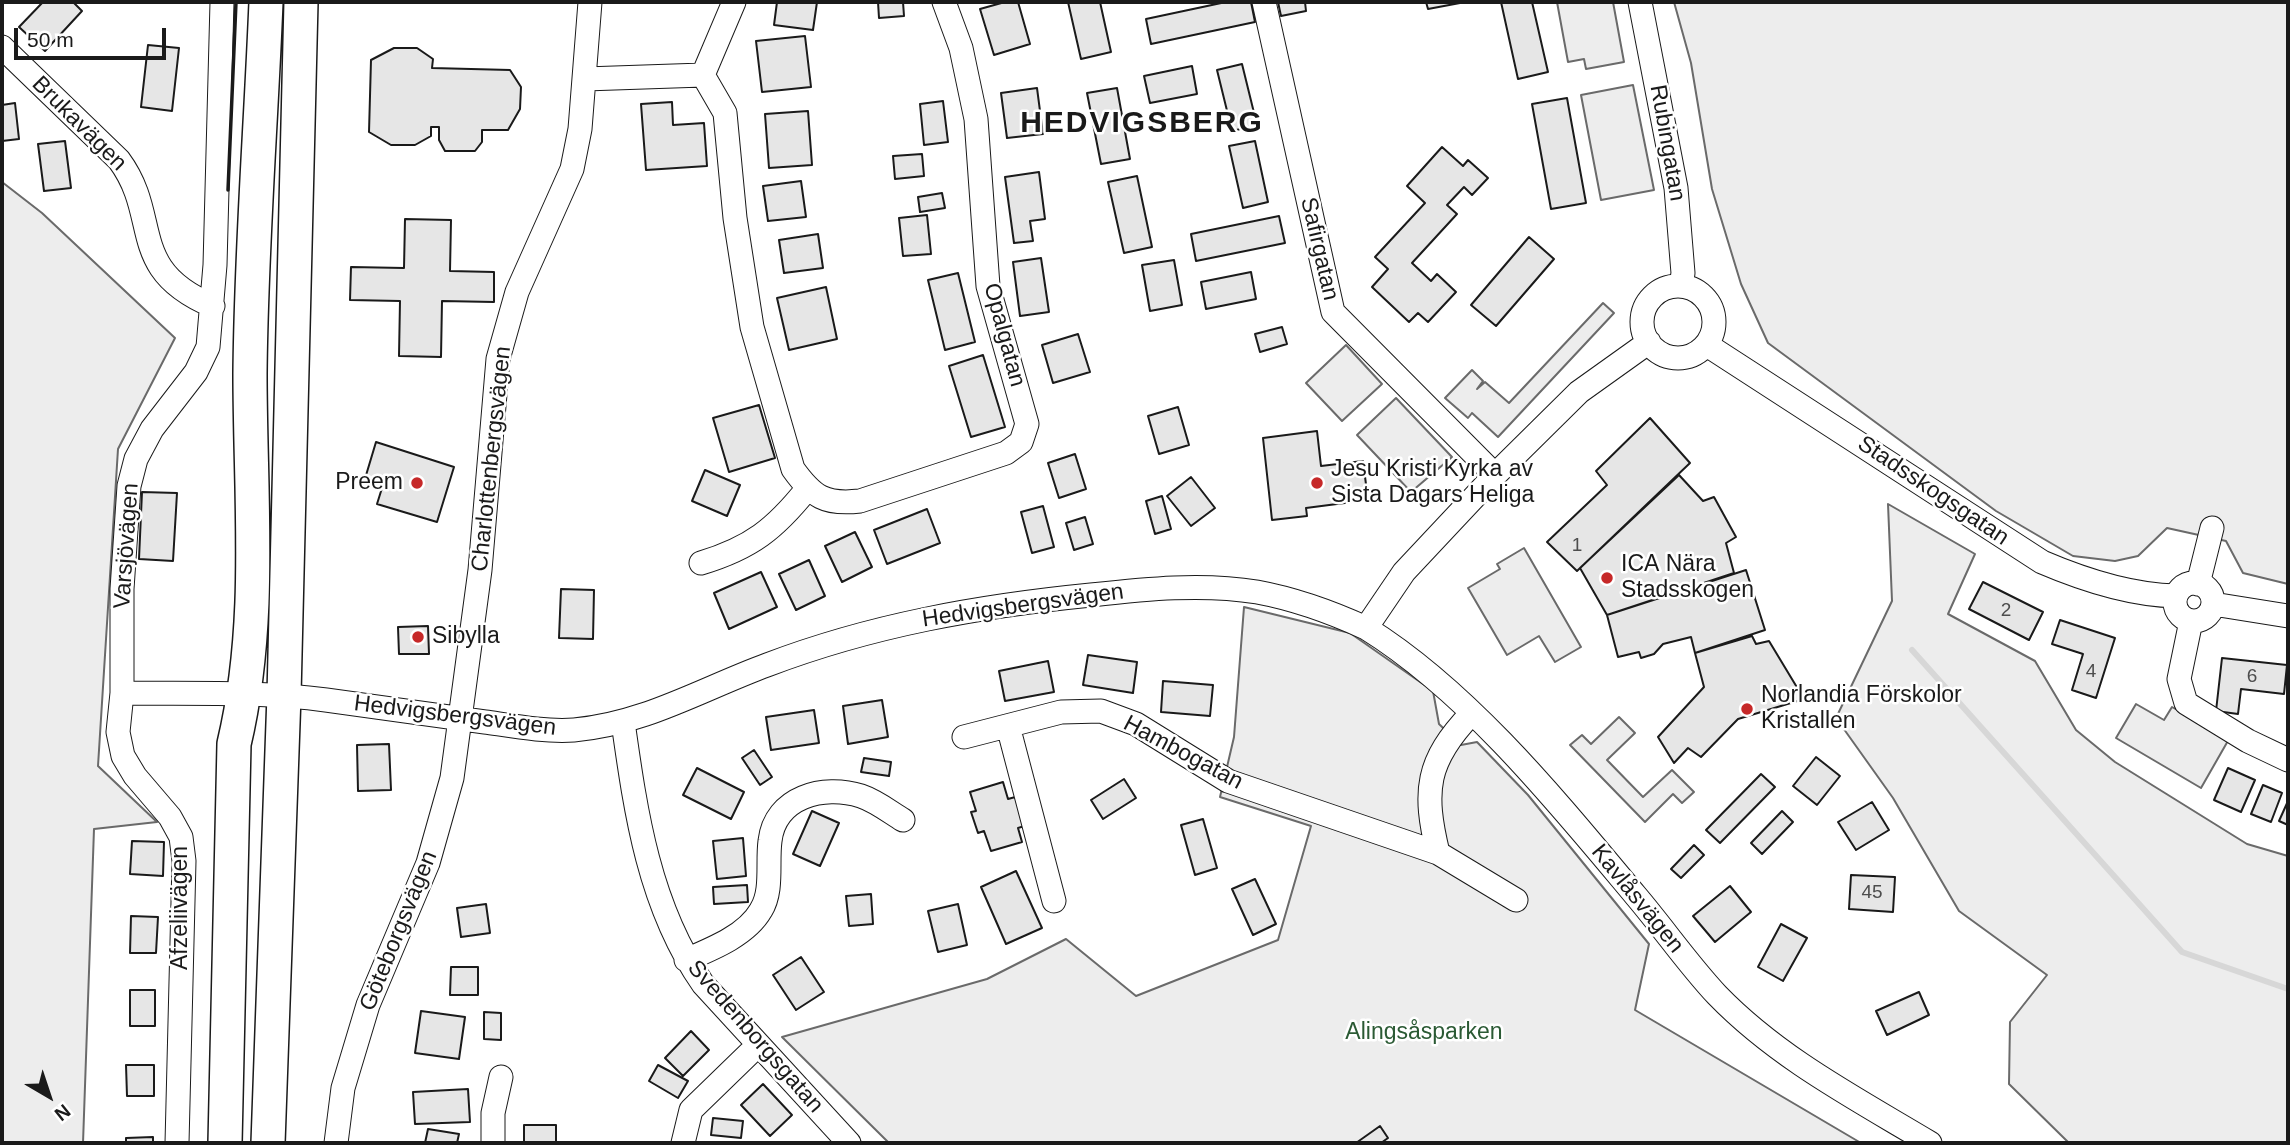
<!DOCTYPE html>
<meta charset="utf-8">
<style>
body{margin:0}
#map{position:relative;width:2290px;height:1145px;overflow:hidden;background:#fff;font-family:Arial,sans-serif}
canvas{display:block}
.frame{position:absolute;inset:0;border:4px solid #1a1a1a;pointer-events:none}
.north{position:absolute;left:14px;top:1061px;width:70px;height:70px;-webkit-text-stroke:5px #fff;paint-order:stroke;rotate:141deg;font-size:19px;font-weight:700;line-height:28px;text-align:center;color:#1a1a1a}
.north::after{content:'';display:block;margin:auto;width:24px;height:32px;background:#1a1a1a;clip-path:polygon(50% 0,100% 100%,50% 72%,0 100%)}
.scale{position:absolute;left:14px;top:28px;width:152px;height:32px;box-sizing:border-box;border:4px solid #1a1a1a;border-top:0;padding-left:9px;font-size:21px;line-height:24px;white-space:nowrap;color:#1a1a1a;-webkit-text-stroke:5px #fff;paint-order:stroke}
</style>
<div id="map">
<canvas width="2290" height="1145"></canvas>
<div class="frame"></div>
<div class="north">N</div>
<div class="scale">50 m</div>
</div>
<script>
const c = document.querySelector('canvas').getContext('2d');
c.lineJoin = 'round';
function fillPath(path, color) {
  c.fillStyle = color;
  c.fill(path, 'evenodd');
}
function strokePath(path, color, width, dash) {
  c.strokeStyle = color;
  c.lineWidth = width;
  c.lineCap = dash ? 'butt' : 'round';
  c.setLineDash(dash || []);
  c.stroke(path);
}
function label(font, color, halo, rows, align = 'center') {
  c.font = font + ' Arial,sans-serif';
  c.lineWidth = 5;
  c.setLineDash([]);
  c.textBaseline = 'middle';
  c.strokeStyle = halo;
  c.fillStyle = color;
  for (const [text, x, y, turn = 0] of rows) {
    c.save();
    c.translate(x, y);
    c.rotate((+turn || 0) * Math.PI / 180);
    c.textAlign = isNaN(turn) ? turn : align;
    if (halo) c.strokeText(text, 0, 0);
    c.fillText(text, 0, 0);
    c.restore();
  }
}
const built = new Path2D(`
 M1557,2H1613L1624,62L1586,69L1584,59L1568,62Z
 M1674,2H2288V584L2243,573L2226,541L2167,528L2138,556L2115,561L2073,556L1996,511L1768,343L1741,284L1712,189L1691,63Z
 M1633,85L1654,190L1601,200L1581,95Z
 M2,182L42,213L175,338L118,449L98,766L157,822L94,829L83,1143H2Z
 M1603,303L1614,313L1498,437L1472,413L1468,418L1445,398L1472,370L1483,381L1477,389L1485,382L1509,403Z
 M1346,345L1382,384L1342,421L1306,383Z
 M1396,398L1452,457L1411,492L1357,435Z
 M1888,504L1975,554L1948,614L2035,661L2076,730L2115,762L2247,844L2288,856V1143H2069L2009,1084L2010,1022L2047,975L1959,911L1893,798L1836,718L1892,601Z
 M1524,548L1581,647L1555,662L1539,636L1507,655L1468,588L1500,569L1497,564Z
 M1244,607L1350,633L1433,691L1439,724L1461,745L1477,742L1528,795L1649,944L1635,1010L1861,1143H889L782,1037L987,979L1066,939L1136,996L1278,940L1311,826L1220,797L1234,737Z
 M2136,704L2164,720L2172,707L2229,739L2201,788L2116,738Z
 M1619,717L1635,733L1607,760L1643,797L1672,770L1694,792L1682,803L1673,794L1645,822L1570,745L1582,735L1591,744Z`);
const stream = new Path2D(`
 M1912,650L2182,952L2288,989`);
const building = new Path2D(`
 M43,2H73L82,11L45,51L19,27Z
 M777,2H817L813,30L774,25Z
 M878,2H903L904,16L879,18Z
 M1005,2H1018L1030,44L994,55L980,9Z
 M1068,2H1100L1111,52L1081,59Z
 M1226,2H1251L1255,22L1151,44L1146,19Z
 M1278,2H1305L1306,11L1281,16Z
 M1426,2H1459L1460,3L1428,9Z
 M1501,2H1532L1548,72L1518,79Z
 M805,36L811,87L762,92L756,41Z
 M148,45L179,48L172,111L141,107Z
 M394,48H417L433,59L432,68L510,70L521,87L520,109L508,130H482V142L475,151H445L439,140V127H431V136L415,145H391L369,132L371,60Z
 M1242,64L1257,125L1232,131L1217,70Z
 M1192,66L1197,94L1150,103L1144,76Z
 M1037,88L1043,134L1007,138L1001,93Z
 M1117,88L1130,159L1101,164L1087,93Z
 M1567,98L1586,203L1551,209L1532,104Z
 M943,101L948,142L924,145L920,104Z
 M672,102L673,125L704,123L707,166L646,170L641,104Z
 M15,103L19,139L2,141V105Z
 M808,111L812,165L769,168L765,114Z
 M65,141L71,188L44,191L38,144Z
 M1255,141L1268,202L1243,208L1229,146Z
 M1442,147L1463,166L1468,160L1488,178L1472,195L1464,187L1447,205L1457,214L1412,263L1431,281L1437,274L1456,292L1428,322L1418,313L1409,322L1372,287L1388,269L1375,257L1425,203L1407,186Z
 M922,154L924,176L895,179L893,156Z
 M1039,172L1045,219L1030,221L1033,241L1014,243L1005,177Z
 M1137,176L1152,247L1124,253L1108,182Z
 M801,181L806,217L768,221L763,186Z
 M942,193L945,208L920,212L918,197Z
 M927,215L931,254L903,256L899,218Z
 M1279,216L1285,243L1196,261L1191,234Z
 M405,219L451,220L450,271L494,272V302L442,301L441,357L399,356L400,301L350,300L351,267L404,268Z
 M818,234L823,268L784,273L779,240Z
 M1529,237L1554,259L1496,326L1471,305Z
 M1041,258L1049,312L1020,316L1013,262Z
 M1174,260L1182,305L1150,311L1142,265Z
 M1251,272L1256,299L1206,309L1201,282Z
 M958,273L975,342L945,350L928,280Z
 M826,287L837,339L789,350L777,298Z
 M1282,327L1287,344L1260,352L1255,334Z
 M1078,334L1090,372L1053,383L1042,345Z
 M983,355L1005,427L971,437L949,366Z
 M759,405L775,458L729,472L713,418Z
 M1178,407L1189,445L1159,454L1148,416Z
 M1650,418L1690,463L1577,571L1547,542L1607,485L1596,471Z
 M1317,431L1321,466L1363,461L1368,500L1306,508L1307,516L1272,520L1263,438Z
 M376,442L454,467L437,522L377,504L382,488L364,482Z
 M1075,454L1086,489L1059,498L1048,463Z
 M705,470L740,485L727,516L692,501Z
 M1679,475L1703,501L1714,497L1736,537L1726,543L1734,573L1607,615L1580,568Z
 M1191,477L1215,508L1191,526L1167,496Z
 M142,492L177,493L173,561L139,559Z
 M1162,496L1171,529L1155,534L1146,501Z
 M1043,506L1054,547L1032,553L1021,512Z
 M927,509L940,543L887,564L874,530Z
 M1085,517L1093,544L1074,550L1066,523Z
 M855,532L872,567L842,582L825,546Z
 M809,560L825,596L796,610L779,574Z
 M1746,570L1765,630L1695,653L1691,637L1663,644L1654,654L1641,658L1639,652L1618,657L1607,615Z
 M761,572L777,607L729,629L714,593Z
 M1983,582L2043,612L2029,640L1969,609Z
 M561,589L594,590L593,639L559,638Z
 M2060,620L2115,638L2096,698L2072,690L2083,654L2052,644Z
 M428,626L429,654H399L398,627Z
 M1752,636L1756,644L1769,641L1804,699L1738,719L1701,757L1688,748L1674,763L1658,737L1704,687L1695,653Z
 M1088,655L1137,662L1133,693L1083,685Z
 M2222,658L2287,665L2284,694L2241,689L2238,714L2216,711Z
 M1048,661L1054,692L1005,701L999,671Z
 M1163,681L1213,685L1210,716L1161,712Z
 M882,700L888,737L848,744L843,706Z
 M814,710L819,743L771,750L766,717Z
 M389,744L391,790L358,791L357,745Z
 M754,750L772,777L760,785L742,758Z
 M1816,757L1840,776L1817,805L1793,786Z
 M864,758L891,762L889,776L861,772Z
 M697,768L744,792L731,819L683,795Z
 M2228,768L2255,780L2241,812L2214,800Z
 M1761,774L1775,787L1720,843L1706,830Z
 M1124,779L1136,798L1103,819L1091,800Z
 M1003,782L1008,799L1019,796L1028,825L1018,828L1022,842L991,851L984,831L978,833L971,812L976,811L970,792Z
 M2263,785L2282,793L2271,822L2251,814Z
 M2288,801V825L2279,821Z
 M1872,802L1889,830L1856,850L1838,822Z
 M812,811L839,823L820,866L793,854Z
 M1782,811L1793,822L1762,854L1751,843Z
 M1203,819L1217,868L1195,875L1181,825Z
 M743,838L746,876L717,879L713,841Z
 M132,841L164,842L163,876L130,874Z
 M1694,845L1704,855L1681,878L1671,869Z
 M1016,871L1042,928L1006,944L981,887Z
 M1851,875L1895,877L1893,912L1849,909Z
 M1255,879L1276,924L1253,935L1232,889Z
 M747,885L748,902L714,904L713,887Z
 M1730,886L1751,912L1715,942L1693,916Z
 M871,894L873,924L849,926L846,896Z
 M486,904L490,933L461,937L457,908Z
 M958,904L967,945L938,952L928,911Z
 M131,916L158,917L156,953H130Z
 M1781,924L1807,938L1783,981L1758,967Z
 M801,957L824,992L796,1010L773,975Z
 M451,967H478V995H450Z
 M130,990H155V1026H130Z
 M1919,992L1929,1015L1887,1035L1876,1011Z
 M421,1011L465,1017L459,1059L415,1053Z
 M484,1012L501,1013V1040L484,1039Z
 M691,1031L709,1050L683,1076L665,1058Z
 M126,1065H154V1096H127Z
 M658,1065L688,1081L678,1098L649,1081Z
 M763,1084L792,1115L770,1136L741,1105Z
 M468,1089L470,1122L415,1124L413,1092Z
 M713,1118L743,1121L741,1138L711,1135Z
 M524,1125H556V1143H524Z
 M1380,1126L1388,1138L1381,1143H1356Z
 M428,1129L459,1134L457,1143H425Z
 M153,1137V1143H126V1138Z`);
const minor = new Path2D(`
 M1264,2L1333,312L1495,475
 M1640,2L1676,188L1683,273L1681,286
 M2,47L119,160C162,218 125,269 213,306
 M703,75L725,113L735,218L752,327L793,469C813,497 825,505 860,501L1006,453L1021,442L1027,424L988,286L976,119L961,48L944,2
 M703,75L734,2
 M585,79L703,75
 M1642 322a36 36 0 1 1 72 0a36 36 0 1 1-72 0Z
 M1707,345L2042,562C2084,580 2130,595 2176,596
 M701,563C751,548 775,529 807,489
 M2175 602a19 19 0 1 1 38 0a19 19 0 1 1-38 0Z
 M2198,584L2212,528
 M2213,604L2288,616
 M2191,621L2179,679L2186,703L2248,741L2288,760
 M1366,628C1469,692 1559,804 1636,896C1664,929 1688,964 1717,995C1778,1058 1855,1098 1930,1143
 M122,693C190,694 258,691 326,700C379,707 432,715 485,722C513,726 545,732 574,730C644,724 702,689 767,665C872,625 980,606 1091,595C1146,589 1202,583 1257,592C1295,599 1331,612 1366,628L1404,572L1495,475L1579,392L1649,342
 M1471,714C1426,761 1423,791 1438,853L1516,900
 M623,722C636,814 649,906 703,984L849,1143
 M1008,726L1054,901
 M964,737L1061,712L1101,711L1136,724L1228,781L1438,853
 M686,960C712,949 747,935 761,910C773,891 767,863 770,841C775,797 823,784 861,796C876,801 890,812 903,820
 M177,1143L184,861L181,837L170,817L135,776L123,756L118,732L122,693V589L129,486L136,459L152,429L196,372L208,347L215,265L222,2
 M336,1143L343,1088L368,1005L428,863L452,778L480,570L498,359L517,292L572,169L580,129L590,2
 M493,1143V1113L501,1077
 M683,1143L691,1110L758,1045`);
const highway = new Path2D(`
 M225,1143L234,744C263,622 250,498 250,374C251,250 261,126 266,2
 M268,1143L284,695L301,2`);
const wall = new Path2D(`
 M228,190L236,2`);
const markers = [
 [417,483,7,"#c62828"],
 [1317,483,7,"#c62828"],
 [1607,578,7,"#c62828"],
 [418,637,7,"#c62828"],
 [1747,709,7,"#c62828"]
];
const numberNames = [
 ["1",1577,546],
 ["2",2006,611],
 ["4",2091,672],
 ["6",2252,677],
 ["45",1872,893]
];
const streetNames = [
 ["Brukavägen",79,124,45],
 ["Rubingatan",1667,143,80],
 ["Safirgatan",1319,249,77],
 ["Opalgatan",1004,335,75],
 ["Charlottenbergsvägen",492,459,-84],
 ["Stadsskogsgatan",1933,491,34],
 ["Varsjövägen",127,546,-86],
 ["Hedvigsbergsvägen",1023,606,-8],
 ["Hedvigsbergsvägen",455,716,7],
 ["Hambogatan",1183,753,28],
 ["Kavlåsvägen",1637,899,51],
 ["Afzeliivägen",181,908,-90],
 ["Göteborgsvägen",399,931,-68],
 ["Svedenborgsgatan",755,1037,49]
];
const poiNames = [
 ["Jesu Kristi Kyrka av",1331,470],
 ["Sista Dagars Heliga",1331,496],
 ["Preem",403,483,"right"],
 ["ICA Nära",1621,565],
 ["Stadsskogen",1621,591],
 ["Sibylla",432,637],
 ["Norlandia Förskolor",1761,696],
 ["Kristallen",1761,722]
];
const parkNames = [
 ["Alingsåsparken",1424,1033]
];
const districtNames = [
 ["HEDVIGSBERG",1142,124]
];
fillPath(built, '#ededed');
strokePath(built, '#6a6a6a', 2);
strokePath(stream, '#d7d7d7', 6);
fillPath(building, '#e6e6e6');
strokePath(building, '#1a1a1a', 2);
strokePath(minor, '#1a1a1a', 25);
strokePath(highway, '#1a1a1a', 36);
strokePath(minor, '#fff', 23);
strokePath(highway, '#fff', 33);
strokePath(wall, '#1a1a1a', 3.5);
for (const [x, y, r, color] of markers) {
  const dot = new Path2D();
  dot.arc(x, y, r, 0, 2 * Math.PI);
  c.fillStyle = color;
  c.fill(dot);
  strokePath(dot, '#fff', 2.5);
}
label('19px', '#4d4d4d', null, numberNames);
label('23px', '#1a1a1a', '#fff', streetNames);
label('23px', '#1a1a1a', '#fff', poiNames, 'left');
label('23px', '#2b5a34', '#fff', parkNames);
c.letterSpacing = '2px';
label('bold 30px', '#1a1a1a', '#fff', districtNames);
c.letterSpacing = '0px';
</script>
